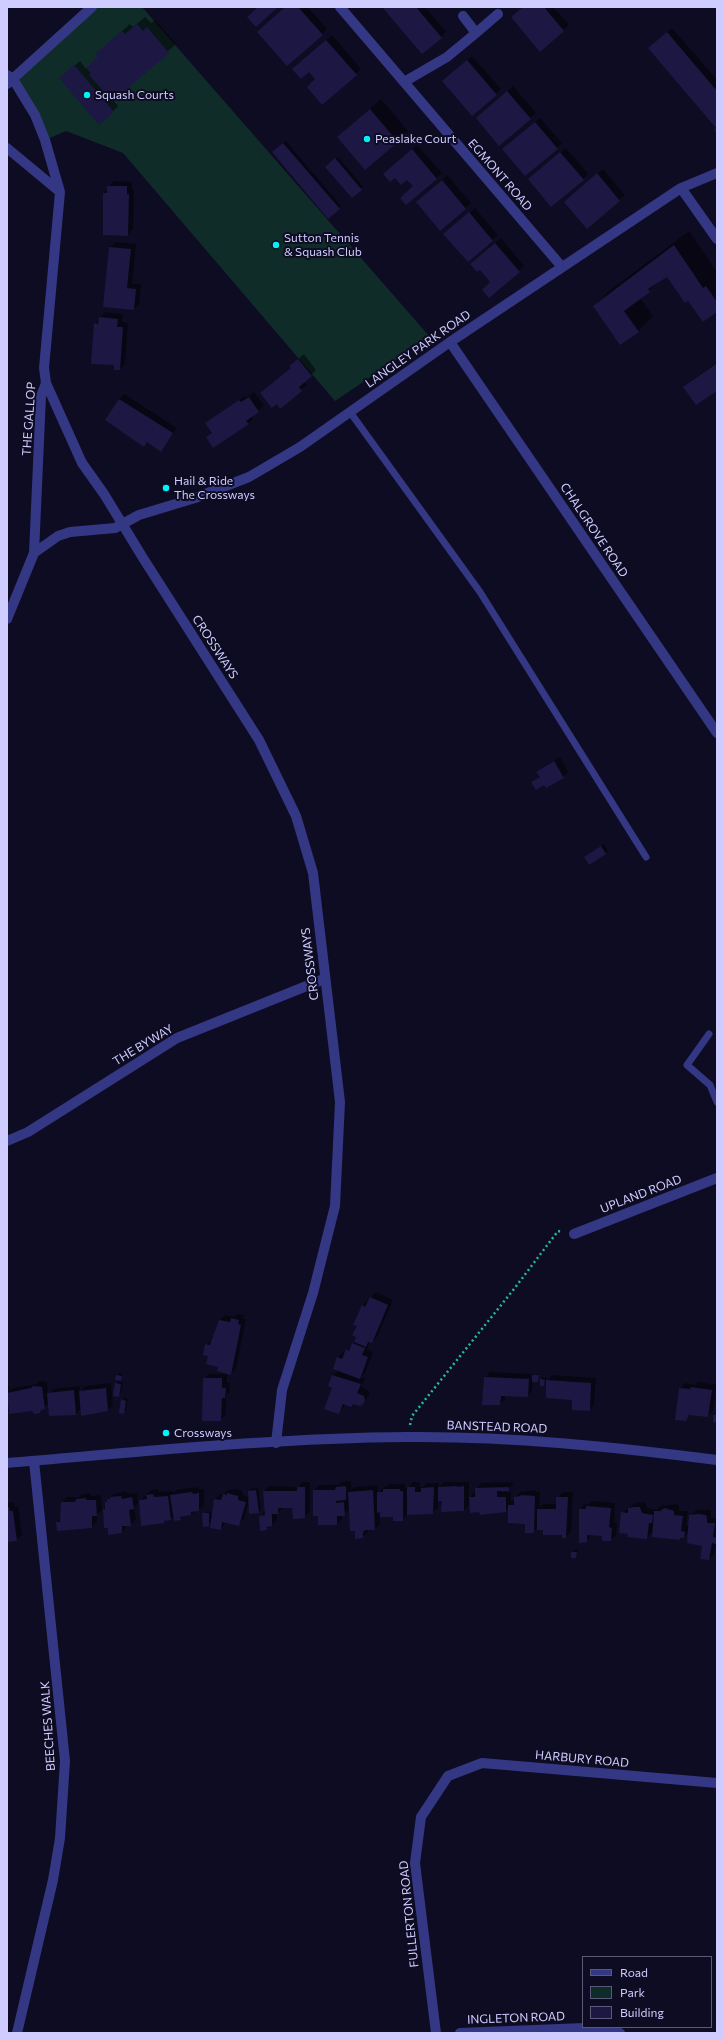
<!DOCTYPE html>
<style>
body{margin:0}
#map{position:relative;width:724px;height:2040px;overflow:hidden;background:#0e0c22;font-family:Commissioner,sans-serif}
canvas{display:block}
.frame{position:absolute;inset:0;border:8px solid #cfcdff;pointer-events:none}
.legend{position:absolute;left:582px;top:1956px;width:130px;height:72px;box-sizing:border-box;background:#0e0c22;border:1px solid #5b597a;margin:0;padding:5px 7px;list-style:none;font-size:12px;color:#cfcdff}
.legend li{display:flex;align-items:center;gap:8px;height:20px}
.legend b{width:20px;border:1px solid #5b597a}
</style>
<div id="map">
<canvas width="724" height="2040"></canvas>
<div class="frame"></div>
<ul class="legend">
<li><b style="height:5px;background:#343784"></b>Road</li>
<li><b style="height:11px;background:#0f2c29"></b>Park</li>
<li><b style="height:11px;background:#1d1744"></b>Building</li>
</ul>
</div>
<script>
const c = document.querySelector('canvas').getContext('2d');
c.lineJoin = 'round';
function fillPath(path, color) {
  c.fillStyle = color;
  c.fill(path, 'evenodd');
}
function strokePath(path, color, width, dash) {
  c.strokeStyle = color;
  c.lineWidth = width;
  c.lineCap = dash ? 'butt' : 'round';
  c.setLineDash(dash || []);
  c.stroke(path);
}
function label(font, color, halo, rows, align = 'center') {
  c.font = font + ' Commissioner,sans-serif';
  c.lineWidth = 4;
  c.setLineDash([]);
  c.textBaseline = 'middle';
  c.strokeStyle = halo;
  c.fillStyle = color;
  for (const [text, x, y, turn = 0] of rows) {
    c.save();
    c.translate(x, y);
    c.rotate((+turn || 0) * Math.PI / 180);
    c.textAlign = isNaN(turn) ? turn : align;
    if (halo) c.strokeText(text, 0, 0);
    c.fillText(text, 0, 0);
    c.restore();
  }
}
const green = new Path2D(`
 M92,7H142L430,337L335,401L123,153L66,131L45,140L13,79Z`);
const shadow = new Path2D(`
 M286,7H308L327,29L322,34Z
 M384,7H425L446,32L441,37Z
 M523,7H553L569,25L540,50Z
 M145,17L151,23L155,20L176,44L114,99L108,91L106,92L118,106L113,111L66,73L80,61L86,69L99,57L105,46L130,24L133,27Z
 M672,28L717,80V127L654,43Z
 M332,35L361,69L323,103L317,79L309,70L299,64Z
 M472,56L501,89L496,94L449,76Z
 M513,86L536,113L500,145L477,118Z
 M381,99L408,131L397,141L338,137Z
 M540,118L562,143L557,148L509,144Z
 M286,141L341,206L339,208L275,150Z
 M417,145L442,173L406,204L414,186L407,178L384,174Z
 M566,148L588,174L583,179L534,174Z
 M338,157L363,187L352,197L326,167Z
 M603,169L625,195L587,227L571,197Z
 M447,175L471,203L441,229L417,202Z
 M114,181L132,182V190H134L133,229L128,234L104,193Z
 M475,208L498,235L468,261L450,229Z
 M689,231L717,272V311L688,300L667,275L640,298L653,316L638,331L594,306L609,291Z
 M501,238L524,266L519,271L491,282L476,259Z
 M115,242L136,244L132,284H141L139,304L134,309L110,247Z
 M105,312L123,314L122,322L128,323L125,364L120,369L115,365L95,324Z
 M304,354L316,370L304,382L307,385L301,390L277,403L292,368L296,361Z
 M717,362V389L684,388L692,380Z
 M254,392L264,406L251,416L253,419L248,424L207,437L212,432L207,423L212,418L245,396L246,398Z
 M124,394L177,428L161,450L148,442L144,446L119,399Z
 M560,757L568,772L563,777L545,783L533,782L540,776L538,772L543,767Z
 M604,844L608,851L589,864L585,857Z
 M376,1292L393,1300L377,1337L372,1342L370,1341L367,1350L373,1352L365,1373L361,1377L365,1379L361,1387L369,1391L370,1394L363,1403L345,1404L339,1413L334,1388L329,1386L333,1375L339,1370L338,1358L343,1352L345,1353L356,1341L363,1306Z
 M237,1314L244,1315L243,1319H246L236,1368L231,1374L227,1373V1383H230V1392L226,1396V1415L220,1420L204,1379L209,1374H227L209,1356L206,1345L213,1340L220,1320L225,1315L234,1317Z
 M490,1372L534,1374V1376L538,1374V1380H539L533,1381L532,1391L527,1396L505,1395V1399L500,1404L485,1378Z
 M119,1373L123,1374L119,1381L123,1382L121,1393L118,1396L116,1383L119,1380L117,1376Z
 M552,1375L596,1378L594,1405L589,1410L547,1382L544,1385L541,1380L543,1377L547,1378V1381Z
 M39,1381L47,1382L48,1394L54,1389L79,1386L80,1392L85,1386L111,1383L113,1405L108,1410L81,1408L76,1414L50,1415L49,1403L39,1412L33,1410L9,1411L7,1414V1386H9L10,1391L13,1388L37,1384Z
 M698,1382L717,1385L713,1411L708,1416L691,1415L685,1420L680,1389L685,1383L695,1385Z
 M124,1397L128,1399L126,1410L124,1413L122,1400Z
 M351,1481V1490L354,1487L378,1485V1492L390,1484H405V1487L408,1488L413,1482L420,1483V1487H423L427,1483H439V1488L444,1482H469V1499L481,1483L514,1482L509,1490H502V1492H511V1503L520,1492L536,1490L535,1492H540L539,1508L543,1504H557V1498L563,1492H573L571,1531L566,1537L538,1527L533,1532L509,1508L506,1511L470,1504L464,1510L443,1500H438V1508L432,1513L407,1514L402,1520L379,1511L380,1524L375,1529H368V1532L362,1537L356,1530L350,1509L342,1515V1519L337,1524L319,1515L314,1490L319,1485H339L342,1482Z
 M303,1482H310V1511L304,1517L293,1506L283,1508L277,1513V1520L267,1529L260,1516L266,1511L264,1491L270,1486L298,1487Z
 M197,1487L198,1489H204V1505L199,1510L191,1514L184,1515L180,1519L174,1516L164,1522L140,1500L152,1490L158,1489L159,1492L173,1491V1493L176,1490Z
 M258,1488L261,1510L258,1512L249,1500L244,1519L238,1525L226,1522L221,1529L212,1522L209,1525L203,1514L211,1511L212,1517L215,1499L220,1494H224L229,1489L232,1490L234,1489L243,1491L242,1495L249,1497V1492L251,1489Z
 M126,1491L127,1494L137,1493L138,1503L134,1507L136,1519L130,1525H127L122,1532L108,1527L104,1509L106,1502L113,1494Z
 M91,1493V1496L101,1495L102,1510L97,1514V1521L92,1527L57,1522L61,1518L62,1502L67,1497H79L82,1494Z
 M592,1501L615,1503L614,1522L617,1523L616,1535L611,1540L603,1535L592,1534L587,1541L580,1509L585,1504H589Z
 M14,1502L15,1507L18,1506L22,1535L16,1540L7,1541V1503Z
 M640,1502H645L647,1508L657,1510L661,1506L677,1504L679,1506V1511H688L686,1526H689L690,1516L696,1510H711V1518H717V1541L714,1554L709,1559L703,1545L689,1532L680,1539L653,1531L646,1538L629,1533L622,1513L635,1503Z
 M575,1550H578L576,1557L572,1553Z`);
const building = new Path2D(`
 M258,7H278L256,27L247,17Z
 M285,7H298L323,35L287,66L257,32Z
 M382,7H416L442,38L422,54Z
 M523,7H544L564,31L540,52L511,17Z
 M137,24L143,31L147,27L169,53L114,100L108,92L106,94L89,75L91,73L86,68L98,57L95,54L122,31L125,34Z
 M667,32L717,91V133L714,130L716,128L648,48Z
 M326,40L357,75L322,105L307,87L315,79L309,72L301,79L292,69Z
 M467,60L497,95L472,116L442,81Z
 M74,65L114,112L99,125L59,78Z
 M507,91L531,119L499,146L476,118Z
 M370,109L398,142L365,170L337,137Z
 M535,122L558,149L525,176L502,149Z
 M283,143L340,209L328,219L272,152Z
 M412,149L437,179L406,205L400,198L413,186L407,180L401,185L395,178L390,182L383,174Z
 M560,152L584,180L551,207L528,179Z
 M335,158L362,190L352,198L325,167Z
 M597,173L620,201L587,229L564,202Z
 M442,180L466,209L440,231L416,202Z
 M107,186H127V194H129L128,236L103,235V193H107Z
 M469,212L493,241L468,262L443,234Z
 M495,243L520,272L489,298L482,290L490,282L480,270L477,272L470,264Z
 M674,245L703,288L706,286L717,302V312L703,322L688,301L685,303L667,277L648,289L650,292L624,311L639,332L620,345L593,306Z
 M109,247L131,249L127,288L136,289L134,310L103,307Z
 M99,317L118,319L117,327H123L120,370H114V365L91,364L94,323L98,324Z
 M298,359L312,376L299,387L302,391L280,409L277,404L272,408L260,393L291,368L289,366Z
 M717,363V391L696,405L683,387Z
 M249,397L259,412L246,421L249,424L213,448L206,437L212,433L205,423L239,400L241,402Z
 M119,399L173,433L161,452L147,442L144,447L105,420Z
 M554,761L564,778L546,788L544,785L536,790L531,782L540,777L536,772Z
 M601,846L606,854L589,865L584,857Z
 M370,1297L388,1305L372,1343L368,1342L366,1347L354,1342L356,1337L352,1335L357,1326L353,1325L362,1305L365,1307Z
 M231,1318L239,1320L238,1324L241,1325L231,1375L217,1371L218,1367L206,1364L208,1356L203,1355L205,1344L210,1345L219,1320L230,1322Z
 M352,1343L365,1348L362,1355L368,1357L360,1379L333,1369L337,1357L342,1359L346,1349L349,1351Z
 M116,1375L122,1376L121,1381L115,1380Z
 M332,1375L361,1384L357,1393L364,1396L365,1400L363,1404L360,1406L353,1404L351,1407L343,1404L339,1414L324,1409L332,1388L328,1386Z
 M532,1375H539L538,1382H532Z
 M484,1377L529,1379L528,1397L501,1396L500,1405H482Z
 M203,1378H222V1388H226L225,1398H222L221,1421H202Z
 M540,1379L545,1380L544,1386H540Z
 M546,1380L591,1383L590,1411L572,1410V1400L546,1398Z
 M115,1383L121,1384L119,1397L113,1396Z
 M33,1386L42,1387L45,1409L41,1410L40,1413L34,1414L32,1411L9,1414L7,1393L31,1388Z
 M691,1387L712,1390L708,1417L689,1415L686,1421L675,1420L679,1388L690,1389Z
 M106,1388L108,1411L81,1416L79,1391Z
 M74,1390L76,1415L49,1416L47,1393Z
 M121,1399L126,1401L124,1414L119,1413Z
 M713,1415H717V1423L713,1422Z
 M346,1486V1500L336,1501V1503L344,1502L345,1516H337V1525H318V1516H313V1490H335L336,1487Z
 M457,1486V1487L464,1486V1511L441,1512L442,1501H438V1487Z
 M297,1487H305V1518L293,1519L292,1508H278V1514H272V1526L267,1527V1530L260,1531L259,1516L265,1515L263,1491H297Z
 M407,1487H415V1492H421V1488L434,1487L433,1514L407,1515Z
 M509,1487V1491H497V1497H506V1512L480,1515L479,1512L470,1513L469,1497H475V1488Z
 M383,1489H400V1491H403V1521H393V1517H380V1512L377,1513V1492H383Z
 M256,1490L259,1513L249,1514L248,1491Z
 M373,1490L375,1530H365L363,1532V1538L355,1539V1531H350L348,1492Z
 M192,1492L193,1494L199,1493V1511L191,1512V1515L180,1517L181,1520L174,1521L170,1495Z
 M227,1493L238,1496V1500L246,1502L239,1526L222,1522L221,1530L210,1528L214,1499L221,1500L223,1494L227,1495Z
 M153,1494L154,1497L168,1496L171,1520L164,1521L165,1523L141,1526L139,1500L147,1499L146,1495Z
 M520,1495L535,1496L534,1533H525V1524L508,1523V1505H514V1497L521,1496Z
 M121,1496L122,1499L132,1497L134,1509L129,1510L131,1526H122V1533L108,1535V1528H104L103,1509H105V1502H107V1499H110V1497Z
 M556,1497H568L566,1538H562V1535H543V1530H537V1509H556Z
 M86,1498V1500H96L97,1516H92V1528L57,1531L56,1522H60L61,1502H75L76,1499Z
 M586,1506L611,1508L609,1527L612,1528L611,1541H602V1536L587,1535V1542L579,1543V1509H586Z
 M7,1507H9L10,1511H13L17,1541L7,1542Z
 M634,1507H640L642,1513L653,1515L652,1523H649L647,1539L627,1537L628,1534L619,1533L621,1512L628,1513V1508Z
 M665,1508L674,1511V1515L683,1516L681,1531L685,1532L684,1538H680V1540L652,1537L654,1511H661L662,1509Z
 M202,1513H209V1526L203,1527Z
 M699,1514L706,1515L707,1518V1523H715L713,1537L717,1538L716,1544L712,1543L709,1560L700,1559L702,1546L687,1543L689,1515Z
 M571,1552H577L576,1558H571Z`);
const path = new Path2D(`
 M410,1425L412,1416L514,1289L558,1231L562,1232`);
const service = new Path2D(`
 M350,412L480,592L646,857
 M709,1034L687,1065L710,1085L717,1102`);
const minor = new Path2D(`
 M340,7L562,267
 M476,33L498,14
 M7,75L13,79L35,115L45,140L60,192L44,368L46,383L82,463L104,494L143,558L259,740L296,816L313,873L340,1102L335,1206L313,1293L282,1390L276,1443
 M404,82L447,57L476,33L463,16
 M7,84L92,7
 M7,148L60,192
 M681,188L717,239
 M450,342L717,733
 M34,553L58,536L70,532L115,528L139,515L195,498L249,477L300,447L450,342L681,188L717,173
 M7,619L34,553L41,396L46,383
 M7,1141L28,1132L177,1038L324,979
 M574,1234L717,1178
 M17,2033L53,1880L60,1838L65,1761L34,1461
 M436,2033L415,1863L421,1817L448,1776L482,1763L717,1783
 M460,2033L584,2028L620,2033`);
const tertiary = new Path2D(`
 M7,1463C140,1452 273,1438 407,1437C511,1436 614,1447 717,1460`);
const markers = [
 [87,95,4,"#00f1f8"],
 [367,139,4,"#00f1f8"],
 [276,245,4,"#00f1f8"],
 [166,488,4,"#00f1f8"],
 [166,1433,4,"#00f1f8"]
];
const poiNames = [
 ["Squash Courts",95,95],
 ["Peaslake Court",375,139],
 ["Sutton Tennis",284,238],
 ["& Squash Club",284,252],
 ["Hail & Ride",174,481],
 ["The Crossways",174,495],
 ["Crossways",174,1433]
];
const streetNames = [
 ["EGMONT ROAD",500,175,49],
 ["LANGLEY PARK ROAD",418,349,-35],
 ["THE GALLOP",29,419,-86],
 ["CHALGROVE ROAD",594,530,56],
 ["CROSSWAYS",215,647,57],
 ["CROSSWAYS",310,964,-97],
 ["THE BYWAY",143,1045,-31],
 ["UPLAND ROAD",641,1194,-21],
 ["BANSTEAD ROAD",497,1427,2],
 ["BEECHES WALK",48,1726,-94],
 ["HARBURY ROAD",582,1759,5],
 ["FULLERTON ROAD",409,1914,-96],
 ["INGLETON ROAD",516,2018,-2]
];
fillPath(green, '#0f2c29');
fillPath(shadow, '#0007');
fillPath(building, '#1d1744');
strokePath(path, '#27b9a5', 2.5, [2, 3]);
strokePath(service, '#343784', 7);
strokePath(minor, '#343784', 10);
strokePath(tertiary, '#343784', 10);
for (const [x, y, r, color] of markers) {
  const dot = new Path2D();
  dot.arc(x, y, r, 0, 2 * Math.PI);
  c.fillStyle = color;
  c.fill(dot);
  strokePath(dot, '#0e0c22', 1.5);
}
label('12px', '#cfcdff', '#0e0c22', poiNames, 'left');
label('12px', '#cfcdff', '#0e0c22', streetNames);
</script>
